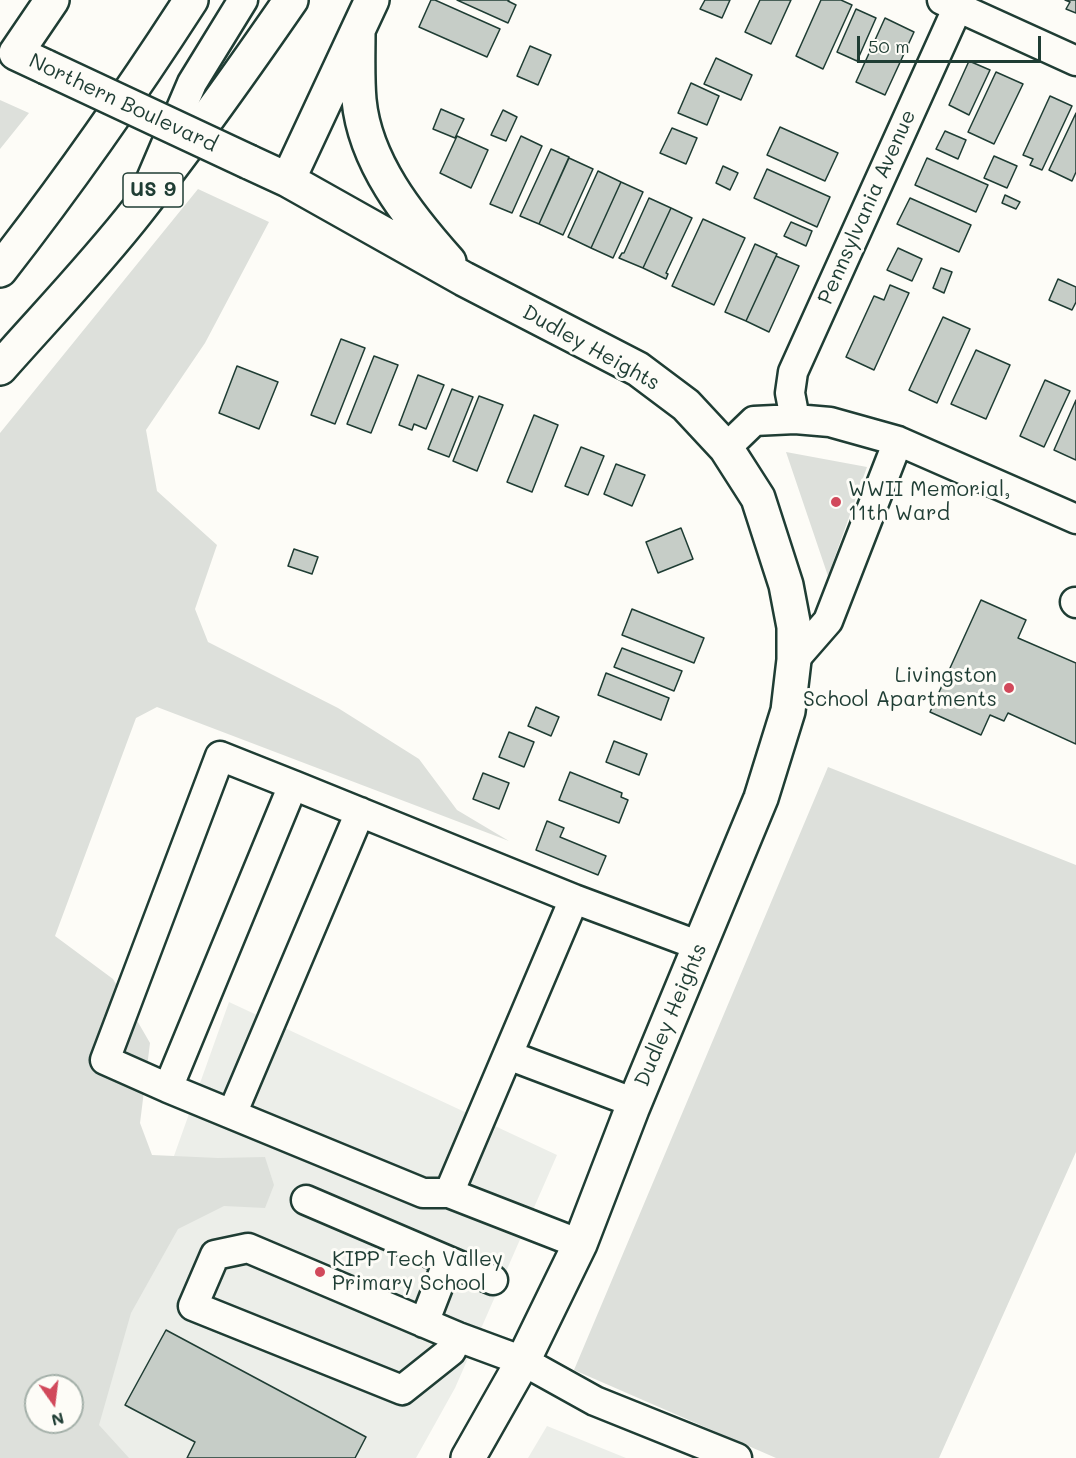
<!DOCTYPE html>
<style>
body{margin:0}
#map{position:relative;width:1076px;height:1458px;overflow:hidden;background:#fdfcf7;font-family:Mali,sans-serif}
canvas{display:block}
.north{position:absolute;left:24px;top:1374px;width:60px;height:60px;box-sizing:border-box;background:#fdfcf7;border:2px solid #a4b0a9;border-radius:50%;rotate:166deg;font-size:16px;font-weight:700;line-height:24px;text-align:center;color:#1f3d34}
.north::after{content:'';display:block;margin:auto;width:21px;height:27px;background:#d1495b;clip-path:polygon(50% 0,100% 100%,50% 72%,0 100%)}
.scale{position:absolute;left:857px;top:36px;width:184px;height:27px;box-sizing:border-box;border:3px solid #1f3d34;border-top:0;padding-left:8px;font-size:18px;line-height:21px;white-space:nowrap;color:#1f3d34;-webkit-text-stroke:4px #fdfcf7;paint-order:stroke}
</style>
<div id="map">
<canvas width="1076" height="1458"></canvas>
<div class="north">N</div>
<div class="scale">50 m</div>
</div>
<script>
const c = document.querySelector('canvas').getContext('2d');
c.lineJoin = 'round';
function fillPath(path, color) {
  c.fillStyle = color;
  c.fill(path, 'evenodd');
}
function strokePath(path, color, width, dash) {
  c.strokeStyle = color;
  c.lineWidth = width;
  c.lineCap = dash ? 'butt' : 'round';
  c.setLineDash(dash || []);
  c.stroke(path);
}
function label(font, color, halo, rows, align = 'center') {
  c.font = font + ' Mali,sans-serif';
  c.lineWidth = 6;
  c.setLineDash([]);
  c.textBaseline = 'middle';
  c.strokeStyle = halo;
  c.fillStyle = color;
  for (const [text, x, y, turn = 0] of rows) {
    c.save();
    c.translate(x, y);
    c.rotate((+turn || 0) * Math.PI / 180);
    c.textAlign = isNaN(turn) ? turn : align;
    if (halo) c.strokeText(text, 0, 0);
    c.fillText(text, 0, 0);
    c.restore();
  }
}
const built = new Path2D(`
 M229,1002L557,1155L455,1388L416,1458H66Z
 M547,1426L626,1458H528Z`);
const green = new Path2D(`
 M0,100L29,113L0,149Z
 M198,189L269,222L205,343L146,430L157,491L217,545L195,609L208,642L338,708L419,759L457,810L509,841L157,707L136,718L55,936L113,979L150,1043L140,1123L152,1155L218,1158L265,1157L274,1185L265,1208L224,1206L178,1229L131,1313L99,1425L129,1458H0V433ZM36,1386H72V1422H36Z
 M786,452L867,467L828,576Z
 M828,767L1076,865V1152L939,1458H776L574,1370Z`);
const building = new Path2D(`
 M431,0H435L500,29L487,57L419,27Z
 M457,0H509L508,1L516,5L508,23Z
 M705,0H730L722,18L700,9Z
 M760,0H791L771,44L745,32Z
 M821,0H841L852,5L823,69L796,56Z
 M1065,0H1076V13L1066,9L1070,2Z
 M856,9L876,18L857,61L837,52Z
 M885,18L914,32L885,95L856,82Z
 M530,46L551,55L538,85L517,76Z
 M716,58L752,75L741,100L704,84Z
 M969,61L990,70L969,115L949,105Z
 M996,72L1023,84L994,144L968,132Z
 M691,83L719,96L707,125L678,113Z
 M1050,96L1072,106L1042,170L1030,165L1033,159L1023,155Z
 M441,109L464,119L455,138L433,129Z
 M503,110L517,117L506,141L491,135Z
 M1076,113V172L1072,181L1049,170Z
 M780,127L838,153L825,181L767,155Z
 M672,128L697,138L686,164L660,153Z
 M945,131L966,140L958,159L936,149Z
 M457,136L488,150L471,188L440,173Z
 M521,136L542,146L512,213L490,204Z
 M551,149L569,157L539,224L520,216Z
 M994,156L1017,166L1007,188L984,178Z
 M569,158L593,169L563,235L539,224Z
 M927,158L988,185L976,212L915,185Z
 M723,166L738,173L730,190L716,183Z
 M767,169L830,197L817,227L754,198Z
 M598,171L621,182L591,248L568,237Z
 M621,182L643,192L613,258L591,248Z
 M1005,195L1020,202L1016,209L1002,203Z
 M649,198L671,208L643,268L619,258L622,253H624Z
 M910,198L971,225L959,252L897,224Z
 M671,208L692,218L666,273L668,274L666,279L643,268Z
 M703,219L745,238L714,305L672,286Z
 M791,222L812,231L806,246L784,236Z
 M755,244L777,254L746,321L725,312Z
 M898,248L922,259L912,281L887,270Z
 M776,256L799,266L769,332L746,321Z
 M941,268L952,272L944,293L933,288Z
 M1058,279L1076,287V302L1072,310L1049,300Z
 M890,285L909,293L874,370L846,357L874,296L884,300Z
 M943,317L970,329L937,403L909,390Z
 M341,339L365,348L335,424L311,415Z
 M976,350L1010,365L986,419L951,404Z
 M374,356L398,365L371,433L347,424Z
 M237,366L278,382L259,429L219,413Z
 M418,375L444,385L426,429L414,424L412,430L399,425Z
 M1045,380L1070,391L1044,447L1020,436Z
 M452,389L473,397L449,457L428,449Z
 M479,396L503,405L477,471L453,461Z
 M1076,400V460L1054,450Z
 M534,415L558,425L532,492L507,482Z
 M581,447L604,456L588,495L565,486Z
 M616,464L645,475L632,506L604,494Z
 M681,528L693,559L658,573L646,542Z
 M294,549L318,557L312,574L288,566Z
 M981,600L1026,620L1018,638L1076,663V744L1008,713L1004,721L990,715L981,735L930,712Z
 M632,609L704,638L694,663L622,635Z
 M622,648L682,671L674,691L614,667Z
 M606,673L669,698L661,720L598,695Z
 M536,707L559,717L551,736L528,726Z
 M509,732L534,742L524,767L499,757Z
 M614,741L647,754L639,775L606,762Z
 M570,772L622,793L621,797L628,800L619,823L559,800Z
 M483,773L509,783L499,809L473,799Z
 M547,821L564,828L560,837L606,856L598,875L536,850Z
 M166,1330L366,1437L355,1458H187L195,1442L125,1405Z`);
const minor = new Path2D(`
 M942,0L1076,61
 M149,184L192,83L243,0
 M795,419L790,393L793,372L961,0
 M726,448L754,421L795,419L830,422L898,441L1076,519
 M1075,602L1076,603
 M794,660L828,621L898,441
 M574,899L700,946
 M508,1055L635,1103
 M168,1088L105,1060L220,756L293,785
 M232,1114L360,812
 M449,1193H423L168,1088L293,785L574,899L449,1193L580,1244
 M306,1200L493,1280
 M424,1323L448,1261
 M458,1337L451,1351L402,1390L193,1306L215,1255L248,1248L458,1337L523,1361L595,1401L737,1458`);
const major = new Path2D(`
 M358,31C358,54 357,77 359,100C365,162 408,216 449,262
 M46,67L16,53L52,0
 M249,162L288,180L464,279L638,369L686,405L726,448L758,498L786,585L794,627V660L788,711L761,798L632,1109L580,1244L523,1361L468,1458
 M288,180L372,0
 M0,270C68,183 131,93 191,0
 M0,368C46,316 95,265 138,210C192,142 242,71 291,0`);
const majorBridge = new Path2D(`
 M46,67L249,162`);
const markers = [
 [836,502,6,"#d1495b"],
 [1009,688,6,"#d1495b"],
 [320,1272,6,"#d1495b"]
];
const shields = [
 [153,190,60]
];
const shieldNames = [
 ["US 9",153,190]
];
const streetNames = [
 ["Northern Boulevard",123,103,25],
 ["Pennsylvania Avenue",867,207,-66],
 ["Dudley Heights",591,348,29],
 ["Dudley Heights",671,1015,-67]
];
const poiNames = [
 ["WWII Memorial,",848,490],
 ["11th Ward",848,514],
 ["Livingston",997,676,"right"],
 ["School Apartments",997,700,"right"],
 ["KIPP Tech Valley",332,1260],
 ["Primary School",332,1284]
];
fillPath(built, '#eceee9');
fillPath(green, '#dde0db');
fillPath(building, '#c6cdc7');
strokePath(building, '#1f3d34', 1.5);
strokePath(minor, '#1f3d34', 33);
strokePath(major, '#1f3d34', 38);
strokePath(minor, '#fdfcf7', 28);
strokePath(major, '#fdfcf7', 33);
strokePath(majorBridge, '#1f3d34', 38, []);
strokePath(majorBridge, '#fdfcf7', 33);
for (const [x, y, r, color] of markers) {
  const dot = new Path2D();
  dot.arc(x, y, r, 0, 2 * Math.PI);
  c.fillStyle = color;
  c.fill(dot);
  strokePath(dot, '#fdfcf7', 2);
}
for (const [x, y, w] of shields) {
  const box = new Path2D();
  box.roundRect(x - w / 2, y - 17, w, 34, 4.5);
  c.fillStyle = '#fdfcf7';
  c.fill(box);
  strokePath(box, '#1f3d34', 1.5);
}
label('bold 20px', '#1f3d34', null, shieldNames);
label('21px', '#1f3d34', '#fdfcf7', streetNames);
label('21px', '#1f3d34', '#fdfcf7', poiNames, 'left');
</script>
